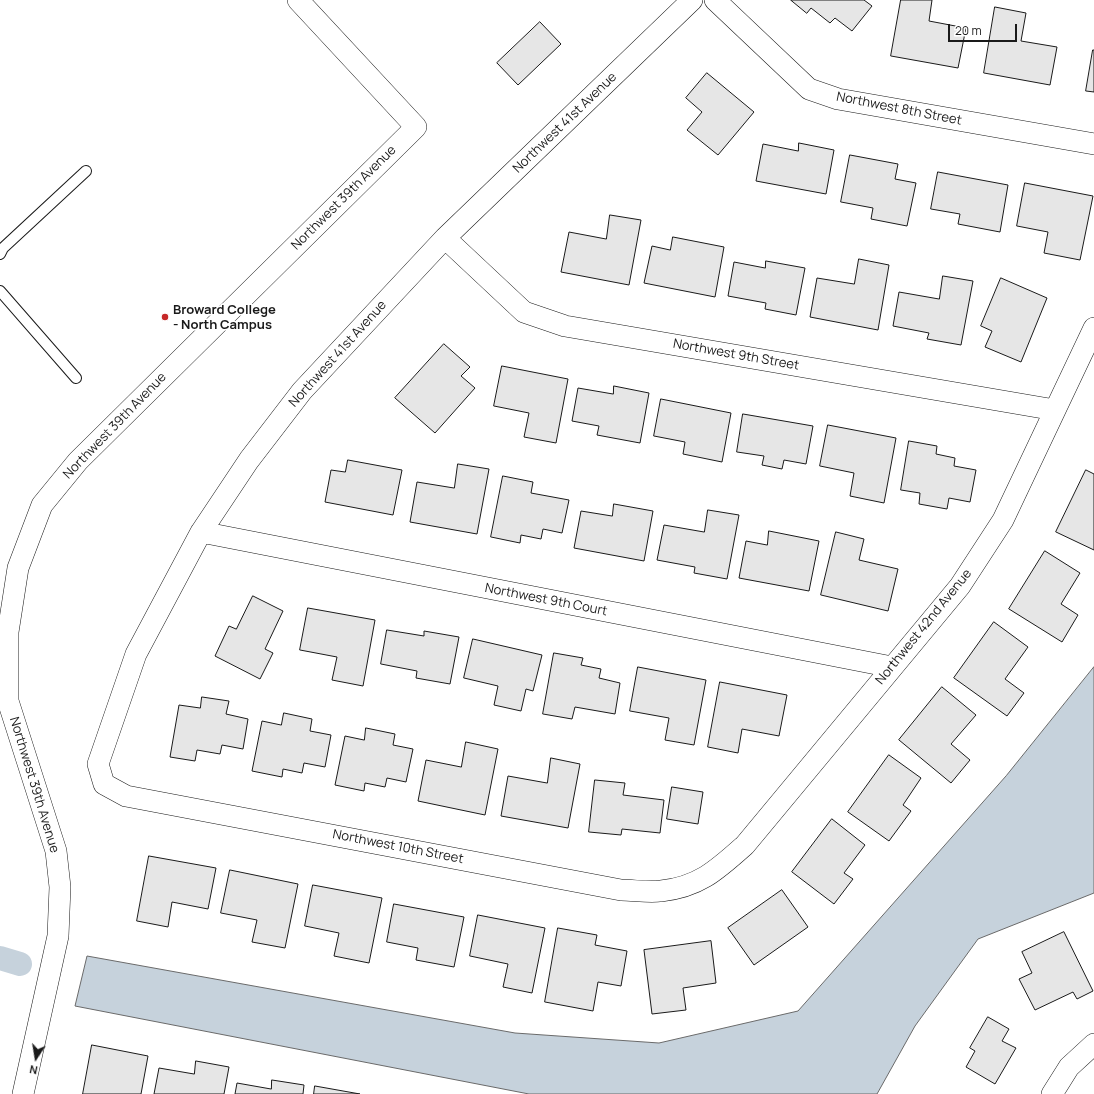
<!DOCTYPE html>
<style>
body{margin:0}
#map{position:relative;width:1094px;height:1094px;overflow:hidden;background:#fff;font-family:Manrope,sans-serif}
canvas{display:block}
.north{position:absolute;left:16px;top:1038px;width:40px;height:40px;-webkit-text-stroke:3px #fff;paint-order:stroke;rotate:192deg;font-size:11px;font-weight:700;line-height:16px;text-align:center;color:#1a1a1a}
.north::after{content:'';display:block;margin:auto;width:14px;height:18px;background:#1a1a1a;clip-path:polygon(50% 0,100% 100%,50% 72%,0 100%)}
.scale{position:absolute;left:948px;top:24px;width:69px;height:18px;box-sizing:border-box;border:2px solid #1a1a1a;border-top:0;padding-left:5px;font-size:12px;line-height:14px;white-space:nowrap;color:#1a1a1a;-webkit-text-stroke:3px #fff;paint-order:stroke}
</style>
<div id="map">
<canvas width="1094" height="1094"></canvas>
<div class="north">N</div>
<div class="scale">20 m</div>
</div>
<script>
const c = document.querySelector('canvas').getContext('2d');
c.lineJoin = 'round';
function fillPath(path, color) {
  c.fillStyle = color;
  c.fill(path, 'evenodd');
}
function strokePath(path, color, width, dash) {
  c.strokeStyle = color;
  c.lineWidth = width;
  c.lineCap = dash ? 'butt' : 'round';
  c.setLineDash(dash || []);
  c.stroke(path);
}
function label(font, color, halo, rows, align = 'center') {
  c.font = font + ' Manrope,sans-serif';
  c.lineWidth = 3;
  c.setLineDash([]);
  c.textBaseline = 'middle';
  c.strokeStyle = halo;
  c.fillStyle = color;
  for (const [text, x, y, turn = 0] of rows) {
    c.save();
    c.translate(x, y);
    c.rotate((+turn || 0) * Math.PI / 180);
    c.textAlign = isNaN(turn) ? turn : align;
    if (halo) c.strokeText(text, 0, 0);
    c.fillText(text, 0, 0);
    c.restore();
  }
}
const water = new Path2D(`
 M1094,667V893L978,939L915,1026L877,1094H529L75,1006L87,956L515,1033L659,1043L798,1011L1006,776Z`);
const canal = new Path2D(`
 M0,958L20,964`);
const building = new Path2D(`
 M791,0H864L872,6L852,31L835,18L830,23L811,8L807,13Z
 M901,0H932L929,21L966,28L958,68L891,56Z
 M995,7L1026,13L1021,41L1057,47L1050,85L984,73Z
 M540,22L561,44L518,85L497,63Z
 M1093,50H1094V92L1086,91Z
 M707,73L754,112L718,155L687,130L702,112L686,98Z
 M799,143L834,150L826,194L756,181L763,144L798,151Z
 M850,155L898,164L895,179L916,183L907,226L871,219L873,208L841,202Z
 M938,172L1008,185L1000,232L958,224L960,214L931,209Z
 M1025,183L1093,196L1080,260L1044,253L1048,232L1017,226Z
 M610,215L641,220L629,285L561,272L569,232L606,239Z
 M673,237L724,247L715,297L644,283L652,246L670,250Z
 M859,259L889,265L878,330L810,317L817,278L854,284Z
 M766,261L805,268L796,315L765,309L766,303L728,296L734,262L765,268Z
 M943,276L973,281L961,345L927,339L929,333L893,326L899,292L939,299Z
 M1001,278L1047,298L1021,362L985,347L992,331L981,326Z
 M444,344L470,367L461,376L475,388L435,433L395,398Z
 M502,366L568,379L556,443L524,437L529,413L494,406Z
 M614,386L649,393L640,443L597,435L599,426L572,421L578,388L613,394Z
 M661,399L731,413L722,462L683,454L685,442L654,436Z
 M743,414L813,426L806,464L784,460L782,469L762,465L764,456L737,452Z
 M828,425L896,438L884,503L850,496L854,473L820,466Z
 M909,441L937,446L936,454L955,458L954,466L976,470L970,502L949,498L947,509L919,504L920,493L901,490Z
 M348,460L402,470L393,515L325,502L331,470L345,472Z
 M458,464L489,469L477,534L410,522L417,482L454,488Z
 M1086,470L1094,474V550L1056,532Z
 M503,476L533,482L531,493L569,500L562,533L543,529L541,539L521,535L520,543L491,537Z
 M614,504L653,511L644,561L574,548L581,511L612,516Z
 M708,510L739,515L727,579L694,573L695,567L657,560L664,525L704,532Z
 M769,531L819,541L809,591L739,578L746,541L767,545Z
 M836,532L864,539L859,560L898,569L888,611L821,595Z
 M1045,551L1080,573L1061,604L1078,615L1062,642L1009,609Z
 M253,596L283,611L265,649L273,653L260,679L215,656L229,626L236,629Z
 M308,608L375,620L363,686L332,680L337,657L300,650Z
 M994,622L1028,647L1005,679L1024,693L1007,716L954,678Z
 M387,630L424,636V631L459,637L450,684L416,678L417,671L381,664Z
 M473,639L542,655L533,691L526,689L521,711L494,705L498,686L464,678Z
 M554,653L583,658L581,665L601,669L599,678L620,683L615,714L575,707L572,719L543,714Z
 M638,667L706,680L694,745L665,740L669,718L630,711Z
 M720,682L787,695L779,736L742,729L738,753L708,747Z
 M942,687L976,715L951,744L970,760L951,783L899,740Z
 M202,697L229,701L226,714L248,719L243,749L222,745L220,754L197,750L195,761L170,757L179,705L200,708Z
 M284,713L312,719L310,731L331,735L325,767L304,763L302,773L283,769L282,777L252,771L262,721L281,725Z
 M366,728L395,734L393,745L413,749L406,782L387,778L385,787L365,783L364,791L335,785L345,736L364,740Z
 M466,742L498,749L485,815L418,801L426,760L461,767Z
 M889,755L921,778L903,805L911,811L889,841L848,812Z
 M551,758L580,764L568,828L501,816L508,776L547,783Z
 M595,780L625,783L623,795L664,800L660,833L622,829L621,835L589,832Z
 M672,787L703,792L698,824L667,819Z
 M832,819L865,845L844,873L853,879L834,904L792,872Z
 M149,856L216,868L208,909L172,902L168,927L137,921Z
 M230,870L298,884L285,948L252,942L257,920L221,913Z
 M313,885L382,898L369,963L334,956L339,933L305,926Z
 M782,890L808,927L754,965L728,928Z
 M394,904L464,917L454,967L416,960L418,948L387,942Z
 M478,915L545,928L532,993L503,987L508,964L470,956Z
 M558,928L597,935L595,945L627,951L621,986L598,982L593,1011L545,1002Z
 M1064,932L1093,991L1077,999L1073,992L1035,1010L1019,979L1032,973L1022,952Z
 M711,941L716,983L683,988L686,1010L652,1014L644,950Z
 M988,1017L1009,1029L1002,1041L1016,1048L995,1084L966,1067L975,1051L970,1048Z
 M92,1045L148,1056L141,1094H83Z
 M196,1061L229,1067L224,1094H154L159,1068L194,1074Z
 M272,1080L304,1085L303,1094H235L237,1083L271,1089Z
 M315,1086L360,1094H314Z`);
const lane = new Path2D(`
 M0,254L3,248L86,171
 M0,291L76,378`);
const street = new Path2D(`
 M692,0L445,238L302,391L249,460L201,532L136,654L98,764L104,784L126,796L621,890C634,890 649,893 661,891C699,887 717,870 745,845L960,586L1003,520L1094,328
 M715,0L809,89L838,99L1094,144
 M445,238L524,312L565,326L1055,410
 M201,532L892,667
 M23,1094L58,936L60,887L56,851L8,701V632L18,568L42,505L78,461L416,127L298,0
 M1052,1094L1069,1067L1094,1044`);
const markers = [
 [165,317,4,"#c62828"]
];
const streetNames = [
 ["Northwest 8th Street",899,109,11],
 ["Northwest 41st Avenue",565,123,-44],
 ["Northwest 39th Avenue",344,198,-45],
 ["Northwest 41st Avenue",338,354,-48],
 ["Northwest 9th Street",736,355,10],
 ["Northwest 39th Avenue",115,426,-46],
 ["Northwest 9th Court",546,600,11],
 ["Northwest 42nd Avenue",924,627,-51],
 ["Northwest 39th Avenue",34,785,73],
 ["Northwest 10th Street",398,847,11]
];
const poiNames = [
 ["Broward College",173,310],
 ["- North Campus",173,325]
];
fillPath(water, '#c6d2dc');
strokePath(water, '#6a6a6a', 1);
strokePath(canal, '#c6d2dc', 24);
fillPath(building, '#e6e6e6');
strokePath(building, '#1a1a1a', 1);
strokePath(lane, '#1a1a1a', 12);
strokePath(street, '#1a1a1a', 22);
strokePath(lane, '#fff', 10);
strokePath(street, '#fff', 21);
for (const [x, y, r, color] of markers) {
  const dot = new Path2D();
  dot.arc(x, y, r, 0, 2 * Math.PI);
  c.fillStyle = color;
  c.fill(dot);
  strokePath(dot, '#fff', 1.5);
}
label('13px', '#1a1a1a', '#fff', streetNames);
label('bold 13px', '#1a1a1a', '#fff', poiNames, 'left');
</script>
